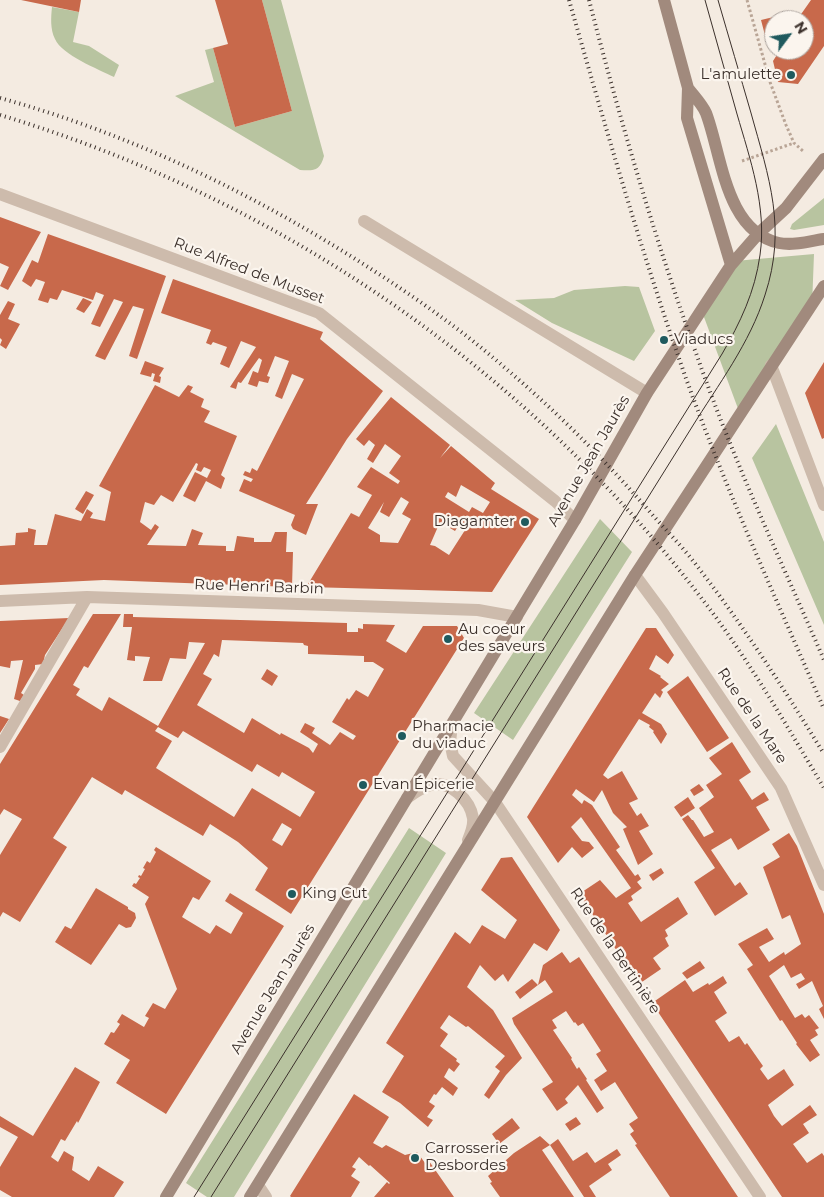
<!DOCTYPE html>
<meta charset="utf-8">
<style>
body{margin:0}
#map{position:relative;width:824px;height:1197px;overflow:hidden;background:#f4ebe1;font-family:Montserrat,sans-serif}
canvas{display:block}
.north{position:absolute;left:764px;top:10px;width:50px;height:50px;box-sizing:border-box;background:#fbf5ee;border:1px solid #aea6a0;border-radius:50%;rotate:59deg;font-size:14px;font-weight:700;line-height:20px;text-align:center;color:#3b302b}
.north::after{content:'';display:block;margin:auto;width:18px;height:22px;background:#1f5a5e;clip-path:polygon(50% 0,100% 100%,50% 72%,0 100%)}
</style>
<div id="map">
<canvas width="824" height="1197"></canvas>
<div class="north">N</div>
</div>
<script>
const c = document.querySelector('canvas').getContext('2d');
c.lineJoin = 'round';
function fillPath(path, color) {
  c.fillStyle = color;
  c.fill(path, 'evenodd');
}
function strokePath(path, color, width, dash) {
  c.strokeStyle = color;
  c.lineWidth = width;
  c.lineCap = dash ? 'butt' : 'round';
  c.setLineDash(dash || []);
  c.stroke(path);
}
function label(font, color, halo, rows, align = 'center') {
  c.font = font + ' Montserrat,sans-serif';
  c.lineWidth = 4.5;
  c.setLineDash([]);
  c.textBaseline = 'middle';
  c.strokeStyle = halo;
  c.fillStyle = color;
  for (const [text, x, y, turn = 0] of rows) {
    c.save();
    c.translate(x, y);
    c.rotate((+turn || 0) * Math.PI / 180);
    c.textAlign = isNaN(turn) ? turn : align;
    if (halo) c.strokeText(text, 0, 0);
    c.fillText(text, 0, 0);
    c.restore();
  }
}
const green = new Path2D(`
 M262,0H281L324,156C320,171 314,171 300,170L175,96L214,82L205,50L213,48L235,127L292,111Z
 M52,7L79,12L73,42L89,46L119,65L114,77C98,69 62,55 55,39C50,29 51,17 52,7Z
 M824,198V225L794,230L790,229L792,224Z
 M814,254L812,306L740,414L701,309L735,261Z
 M625,286L639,287L655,331L634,361L552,323L515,300L554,298L574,290Z
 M776,424L824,542V625L752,458Z
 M600,519L632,552L513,740L474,713Z
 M409,828L446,853L234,1197H207L186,1183Z`);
const building = new Path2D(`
 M21,0H81L79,12Z
 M215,0H262L292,111L235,127L213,48L228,44Z
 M811,0H824V46L798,84L778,82L773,61L780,50H804V20H797Z
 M786,14L788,20H774V40L767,43L761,20Z
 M0,217L41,232L8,290L0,286L9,267L0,263Z
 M48,234L166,276L137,359L129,356L144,309L133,306L105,360L95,356L123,302L114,299L100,327L91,324L104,295L96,292L93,300L62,290L57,300L50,298L48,303L38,300L45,282L36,279L31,287L22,281L32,260L38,263Z
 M173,279L323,332L320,339L383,391L347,439L306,504H318L306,535L293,529L291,525L295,515L239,491L244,479L251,482L253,479L243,475L245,471L250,473L252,468L257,471L304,379L292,374L282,399L275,396L289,361L275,356L267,376L270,377L268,383L259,381L257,387L248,384L253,371L258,373L262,360L259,358L241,383L238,382L236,389L230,387L256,347L241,341L229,368L220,364L227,347L213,342L211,345L206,343L211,330L161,313Z
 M83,298L92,302L84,313L76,309Z
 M8,301L15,304L8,319L20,324L6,349L0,345L2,340L0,338V315Z
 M145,361L164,368L159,376L161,377L160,383L153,381L155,374L152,373L151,377L140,374Z
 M824,362V438L822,439L805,393Z
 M155,385L179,397L188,385L193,387L190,392L204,399L201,407L210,411L204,422L237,436L221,475L225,478L221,489L206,481L195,502L183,496L195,472L207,478L211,470L204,467L201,472L196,470L198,464L196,463L173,502L161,495L154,505L145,502L140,522L151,530L155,524L159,527L147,545L186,546L192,529L203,533L198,545L226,546V551H234L237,536L254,538V542H271L275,532H287L286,552H293L292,587L104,580L0,585V546L15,545L16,533L28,532V528L36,530L34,545H47L55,514L81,521L87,509L93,513L90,518L105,521L111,492L99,486Z
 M391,397L450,445L440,458L451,446L495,483L491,489L539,519L492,592L308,587V584L351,513L359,517L372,495L357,487L371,467L398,484L400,481L389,473L401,456L385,444L373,463L367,459L375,445L369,440L364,446L356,439ZM461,485L490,502L483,513L472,507L469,512L445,497L448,492L456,497ZM401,497L409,502L402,514L411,519L398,543L380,542V535L368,528L384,502L380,512L389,517ZM440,522L455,531L460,523L467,527L449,555L435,546L430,545Z
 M86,491L94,495L83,514L75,509Z
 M93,614H121L88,668L84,666L73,685L80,689L76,695L102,711L109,697L158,726L205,643L189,642L186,659L170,658L162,681H143L150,657L135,656V661L127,660L132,627H123L124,614H133V617L347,623V632H358V628L363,629V624L395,625L386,641L406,653L423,626H457L464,638L291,914L255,890L268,868L238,842L210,824L203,836L125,790L122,795L92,777L53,838L67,847L20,922L3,912L0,917V855L22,819L4,809L0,815V764ZM222,640L303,643L304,645L308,646V654L364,656V662H373L384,669L368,697L356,690L349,700L347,698L332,722L356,736L353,740L340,732L330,745L312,733L315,728L305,723L300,732L318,744L313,753L309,748L281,733L280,735L252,718L244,733L197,705L212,679L203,674L214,654L219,657ZM158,727L178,738L183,731L252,772L257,764L279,777L282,772L315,792L300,817L252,788L234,817L156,768L172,741L155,731ZM282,823L292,829L282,846L272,840Z
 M69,618L45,655L43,664L35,665V669L21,693L24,695L20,701L14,699L23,660L11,661L10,668L0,666V621Z
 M646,628H656L674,655L668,664L656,655L649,669L661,676L660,677L669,684L661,690L663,692L660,698L655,693L642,713L661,724L667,734L661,744L653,732L654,731L649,727L650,725L639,719L603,775L608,779L622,771L638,799L629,803L637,816L641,813L649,826L639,831L653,854L638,865L623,829L627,827L613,813L602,790L594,802L576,789L572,795L582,804L584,800L592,805L620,847L616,850L635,876L638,874L641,879L637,882L642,888L631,896L633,900L628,903L641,922L678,897L688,914L665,930L668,936L665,938L669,946L653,958L661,969L639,984L579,894L600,880L616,898L631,888L581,817L571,827L582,841L589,842L594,848L582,858L572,847L558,863L527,817Z
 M267,669L278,676L272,686L261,679Z
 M688,676L729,738L707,752L667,692Z
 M0,716L9,719L0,733Z
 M732,742L751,772L739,780L752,800L764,792L769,800L756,807L770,830L738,850L731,838L711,850L735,886L740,882L748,894L715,916L694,882L715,868L682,819L688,815L692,820H693L704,837L714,832L699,808L714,797L706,785L722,774L709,758Z
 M699,784L704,790L694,796L690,790Z
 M688,797L695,808L681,817L674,807Z
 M789,833L797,846L824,914V1019L819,1009L823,1006L812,981L799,989L796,984L805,979L801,973L791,978L784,965L769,976L795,1018L802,1014L805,1018L809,1015L819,1028L815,1030L818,1035L810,1040L820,1055L810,1062L796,1044L797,1043L782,1020L780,1021L747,969L753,965L738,944L767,928L774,939L759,947L769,962L784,952L785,955L801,944L790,915L782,919L763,867L780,857L772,844Z
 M156,847L211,881L199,900L193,897L182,917L210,934L216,925L231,934L243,913L225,901L230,893L284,926L166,1114L116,1083L130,1060L104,1044L111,1032L114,1033L120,1024L117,1022L122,1014L144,1027L149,1018L145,1016L153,1003L165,1009L177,989L145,904L149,897L132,886L134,883L136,884L140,878L138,877L139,875L141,876L145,869L143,868L147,861L150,863L156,852L154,850Z
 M512,857L560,930L547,951L534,943L508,982L503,974L495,981L480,965L467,987L493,1010L522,1058L506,1075L489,1099L484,1095L500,1071L495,1067L505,1056L468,1026L466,1027L449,1015L440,1028L448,1034L440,1046L457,1059L456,1061L460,1064L454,1072L449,1068L444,1077L458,1088L453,1096L442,1087L436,1095L434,1094L429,1102L435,1106L427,1117L433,1120L428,1127L400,1103L382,1092L404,1056L386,1043L455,932L470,944L482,925L505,939L517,920L481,890L501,858Z
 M661,868L664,873L653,881L649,875Z
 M96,888L128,907V909L135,913L136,918L131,927L126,928L119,924L91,965L55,942L65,926L71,929Z
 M562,952L570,963L579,957L738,1197H670L635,1145L637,1144L630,1134L634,1131L629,1124L638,1118L615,1082L601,1091L594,1080L607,1071L596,1054L601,1051L583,1023L578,1026L575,1022L574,1023L566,1011L552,1020L557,1028L553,1030L572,1058L571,1059L577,1069L579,1067L587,1079L586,1080L604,1108L597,1113L578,1085L565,1099L568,1103L557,1111L542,1089L553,1082L514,1024L512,1018L553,992L545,980L538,985L543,965Z
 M700,961L705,968L687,979L682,973Z
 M723,976L727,983L714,992L727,1013L715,1021L729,1042L739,1036L745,1045L747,1043L763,1066L760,1069L768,1080L784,1069L794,1085L768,1105L774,1116L782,1126L810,1105L817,1115L803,1124L809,1133L793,1144L807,1163L822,1153L824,1156V1197H782L652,1003L685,980L693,992L708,983L709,985Z
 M532,979L538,985L520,999L515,992Z
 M75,1067L100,1082L78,1123L77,1121L65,1141L61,1139L51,1157L58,1162L64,1151L74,1157L72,1170L89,1181L98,1166L124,1182L114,1197H12L0,1190V1167L18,1137L0,1127V1116L33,1136Z
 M354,1094L389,1117L373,1143L382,1148L386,1145L405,1155L417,1152L425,1163L429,1161L454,1197H374L387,1182L389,1184L390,1183L370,1165L369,1166L359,1157L352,1167L356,1169L351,1176L360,1182L351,1197H291L290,1196Z
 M576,1117L581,1124L570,1131L565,1124Z
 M512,1118L520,1128L499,1144L492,1134Z
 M540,1136L550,1145L542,1150L574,1197H500L490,1183L492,1182L488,1176L514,1153Z
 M558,1139L573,1161L587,1152L595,1163L617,1149L621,1155L608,1164L612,1170L589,1186L596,1197H584L550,1145Z`);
const path = new Path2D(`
 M747,0L770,82L786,125L794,143L803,151
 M742,161L794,143`);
const service = new Path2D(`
 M364,221L647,393`);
const minor = new Path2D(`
 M0,194L319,313L555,501L575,520
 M771,365L824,505
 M635,575L663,613L781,788L824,885
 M0,601L87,597L478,610L517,617
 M452,724L450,742L453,756L495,802L760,1197
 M0,747L87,597
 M407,798C414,793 423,787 431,785C450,780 470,800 473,818C474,826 471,833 468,840
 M258,1185L266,1197`);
const secondary = new Path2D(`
 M664,0L688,88L687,118L731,265
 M688,88C694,96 702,104 706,113C722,155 725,231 779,243C794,246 809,241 824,239
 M166,1197L575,520L647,393L731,265L759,233L786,208L824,159
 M250,1197L635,575L824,286`);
const tram = new Path2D(`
 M194,1197L722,354C740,323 755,292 760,255C767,207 750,159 737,114C726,76 716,38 705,0
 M211,1197L692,427C718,385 750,343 765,295C787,228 769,178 751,113C740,75 729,38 718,0`);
const rail = new Path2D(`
 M569,0C606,129 643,258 688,384C728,494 777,601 824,709
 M589,0C623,132 662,262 709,389C743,481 785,570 824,660
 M0,98C131,134 254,194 368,267C416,298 462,330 504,367C556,411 605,460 650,512C663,527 677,541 690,557C739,619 783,687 824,754
 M0,115C276,198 523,366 699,595C746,655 785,723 824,788`);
const markers = [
 [791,75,5,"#1f5a5e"],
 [664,340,5,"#1f5a5e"],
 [525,522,5,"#1f5a5e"],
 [448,639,5,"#1f5a5e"],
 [402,736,5,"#1f5a5e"],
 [363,785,5,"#1f5a5e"],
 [292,894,5,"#1f5a5e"],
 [415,1158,5,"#1f5a5e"]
];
const poiNames = [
 ["L'amulette",781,75,"right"],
 ["Viaducs",674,340],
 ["Diagamter",515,522,"right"],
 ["Au coeur",458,630],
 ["des saveurs",458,647],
 ["Pharmacie",412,727],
 ["du viaduc",412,744],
 ["Evan Épicerie",373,785],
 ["King Cut",302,894],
 ["Carrosserie",425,1149],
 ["Desbordes",425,1166]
];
const streetNames = [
 ["Rue Alfred de Musset",249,271,21],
 ["Avenue Jean Jaurès",589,461,-60],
 ["Rue Henri Barbin",259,587,2],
 ["Rue de la Mare",752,716,56],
 ["Rue de la Bertinière",615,951,56],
 ["Avenue Jean Jaurès",273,989,-59]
];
fillPath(green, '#b8c4a0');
fillPath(building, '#c8694b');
strokePath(path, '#b9a596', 3, [2.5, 2.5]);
strokePath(service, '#cdbbac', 12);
strokePath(minor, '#cdbbac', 12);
strokePath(secondary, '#a18a7d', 12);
strokePath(tram, '#3b302b', 1);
strokePath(rail, '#3b302b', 4, [1, 4]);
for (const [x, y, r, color] of markers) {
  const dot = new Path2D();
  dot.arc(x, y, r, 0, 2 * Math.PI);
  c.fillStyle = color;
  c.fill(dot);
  strokePath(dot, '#fbf5ee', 2);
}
label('15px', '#3b302b', '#fbf5ee', poiNames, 'left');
label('15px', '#3b302b', '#fbf5ee', streetNames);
</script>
